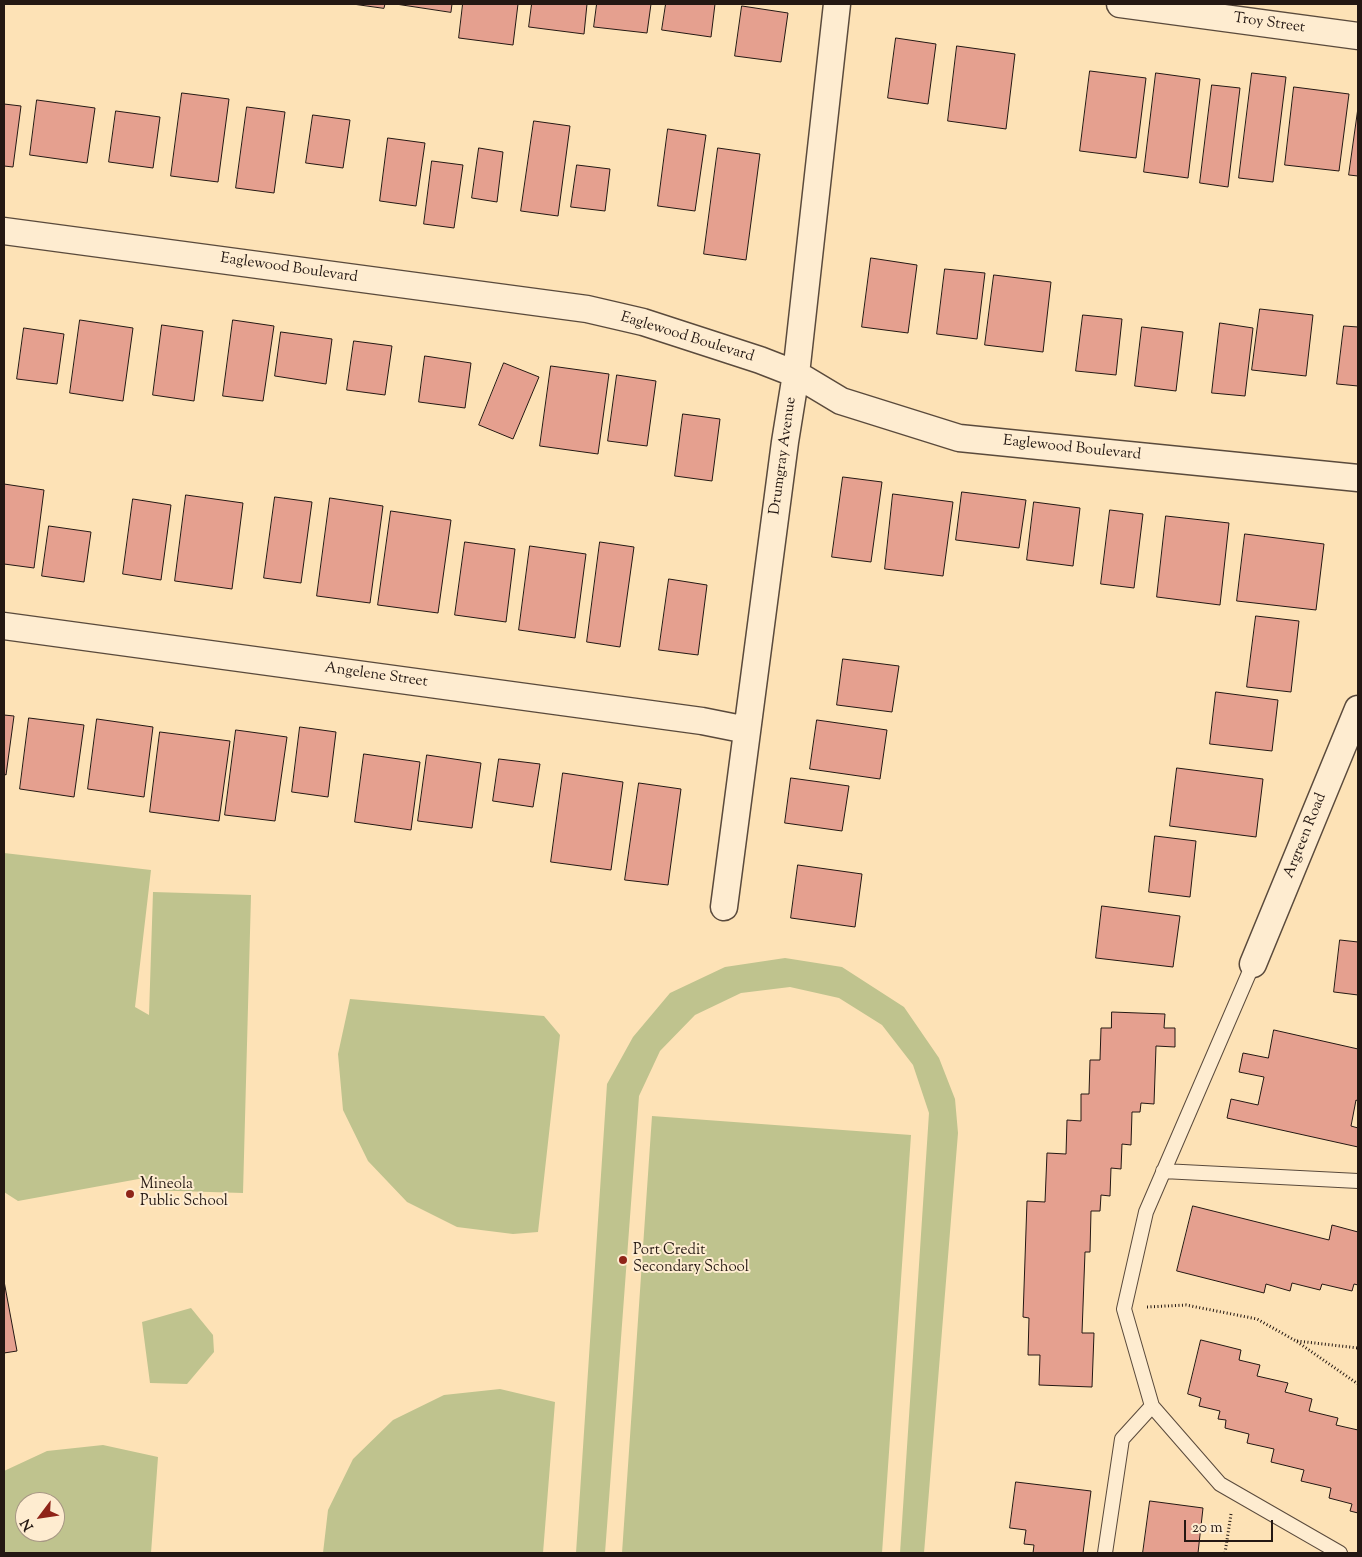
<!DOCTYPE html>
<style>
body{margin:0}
#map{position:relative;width:1362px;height:1557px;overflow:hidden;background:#fde2b6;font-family:"Sorts Mill Goudy",serif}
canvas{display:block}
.frame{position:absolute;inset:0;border:5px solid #241813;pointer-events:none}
.north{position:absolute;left:15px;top:1492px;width:50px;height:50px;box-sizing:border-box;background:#feecd0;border:1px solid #a79784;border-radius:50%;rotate:239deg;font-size:14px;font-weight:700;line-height:20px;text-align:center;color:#241813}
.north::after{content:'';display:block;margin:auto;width:18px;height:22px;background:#8f2418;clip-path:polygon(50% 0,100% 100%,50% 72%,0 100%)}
.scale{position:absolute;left:1184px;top:1520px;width:89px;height:22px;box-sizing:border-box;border:2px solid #241813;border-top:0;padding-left:6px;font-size:15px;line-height:18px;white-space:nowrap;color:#241813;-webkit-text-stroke:4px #feecd0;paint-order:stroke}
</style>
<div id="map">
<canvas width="1362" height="1557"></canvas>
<div class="frame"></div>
<div class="north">N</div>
<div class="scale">20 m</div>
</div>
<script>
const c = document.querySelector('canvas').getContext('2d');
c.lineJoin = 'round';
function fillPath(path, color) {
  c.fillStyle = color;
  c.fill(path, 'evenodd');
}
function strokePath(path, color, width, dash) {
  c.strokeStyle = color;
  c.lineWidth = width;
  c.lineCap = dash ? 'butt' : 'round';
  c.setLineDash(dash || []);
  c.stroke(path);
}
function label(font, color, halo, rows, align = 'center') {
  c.font = font + ' "Sorts Mill Goudy",serif';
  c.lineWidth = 4;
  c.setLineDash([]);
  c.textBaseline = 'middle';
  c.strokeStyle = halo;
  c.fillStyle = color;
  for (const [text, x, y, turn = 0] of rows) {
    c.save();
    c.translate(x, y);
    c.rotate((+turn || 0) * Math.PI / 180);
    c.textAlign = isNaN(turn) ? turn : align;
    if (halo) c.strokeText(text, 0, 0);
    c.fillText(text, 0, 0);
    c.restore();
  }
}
const green = new Path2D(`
 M4,853L151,870L135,1007L149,1015L153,892L251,895L243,1193L144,1190V1178L18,1201L4,1192Z
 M785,958L842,967L904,1007L939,1058L955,1099L958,1133L924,1553H900L929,1113L913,1065L882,1025L839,998L790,987L741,993L695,1015L660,1051L639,1096L605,1553H576L607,1084L633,1037L670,993L725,967Z
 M350,999L544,1016L560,1035L538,1232L513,1234L457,1227L407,1202L368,1161L343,1110L338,1054Z
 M652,1116L911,1135L882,1553H622Z
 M191,1308L213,1335L214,1352L187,1384L150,1383L142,1322Z
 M500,1389L555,1402L543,1553H323L328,1510L353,1459L393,1420L444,1395Z
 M103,1445L158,1457L151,1553H4V1471L47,1451ZM25,1502H55V1532H25Z`);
const building = new Path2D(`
 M353,4H385L384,8Z
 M396,4H452L451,12Z
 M463,4H518L513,45L459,38Z
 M532,4H587L584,34L529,27Z
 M597,4H651L647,33L594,27Z
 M666,4H715L711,37L662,30Z
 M742,6L788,13L781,62L735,56Z
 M896,38L936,44L928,104L888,98Z
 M957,46L1015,54L1006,129L948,121Z
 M1090,71L1146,78L1136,158L1080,151Z
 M1156,73L1200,79L1188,178L1144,172Z
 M1252,73L1286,77L1273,182L1239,178Z
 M1212,85L1240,88L1228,187L1200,183Z
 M1294,87L1349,94L1339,171L1285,165Z
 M182,93L229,99L218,182L171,176Z
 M37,100L95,108L87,163L30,155Z
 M4,104L21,106L13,167L4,166Z
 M247,107L285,112L274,193L236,188Z
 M1358,108V176L1349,175Z
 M116,111L160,117L153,168L109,162Z
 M313,115L350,120L343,168L306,163Z
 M534,121L570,126L558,216L521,211Z
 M668,129L706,135L695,211L658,206Z
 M388,138L425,143L416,206L380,201Z
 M479,148L503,152L497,202L472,198Z
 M718,148L760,154L746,260L704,254Z
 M432,161L463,165L454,228L424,224Z
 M577,165L610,169L605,211L571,207Z
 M871,258L917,265L908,333L862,327Z
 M945,269L985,273L977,339L937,334Z
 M994,275L1051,282L1043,352L985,345Z
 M1260,309L1313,315L1306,376L1252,370Z
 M1083,315L1122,319L1116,375L1076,371Z
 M80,320L133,328L123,401L70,393Z
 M233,320L274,326L263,401L223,396Z
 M1220,323L1253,328L1245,396L1212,393Z
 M162,325L203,331L194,401L153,395Z
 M1344,326L1358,327V386L1337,384Z
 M1142,327L1183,332L1176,391L1135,386Z
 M24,328L64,334L57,384L17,379Z
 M281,332L332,339L326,384L275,376Z
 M354,341L392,346L385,395L347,390Z
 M425,356L471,363L465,408L419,402Z
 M504,363L539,377L513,439L479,425Z
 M551,366L609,374L598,454L540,446Z
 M617,375L656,381L647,446L608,441Z
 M683,414L720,419L712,481L675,476Z
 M843,477L882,482L871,562L832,557Z
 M4,484L44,490L34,568L4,564Z
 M962,492L1026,500L1019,548L956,540Z
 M893,494L953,502L943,576L885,569Z
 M186,495L243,503L232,589L175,581Z
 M275,497L312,502L301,583L264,578Z
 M330,498L383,506L370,603L317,596Z
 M133,499L171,505L161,580L123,574Z
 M1034,502L1080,508L1073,566L1027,560Z
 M1110,510L1143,514L1134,588L1101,584Z
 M391,511L451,520L438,613L378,605Z
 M1166,516L1229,523L1220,605L1157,597Z
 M49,526L91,532L84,582L42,576Z
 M1245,534L1324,544L1316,610L1237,601Z
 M465,542L515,549L506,622L455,615Z
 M600,542L634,547L620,647L587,642Z
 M530,546L586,554L575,638L519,630Z
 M669,579L707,585L698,655L659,650Z
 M1256,616L1299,621L1291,692L1247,687Z
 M843,659L899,666L892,712L837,705Z
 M1216,692L1278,700L1272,751L1210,744Z
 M4,715L14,716L6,775L4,774Z
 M29,718L84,725L74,797L20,789Z
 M97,719L153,727L144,797L88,789Z
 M817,720L887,730L880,779L810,769Z
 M300,727L336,732L328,797L292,792Z
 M236,730L287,737L275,821L225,815Z
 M160,732L230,741L219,821L150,812Z
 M364,754L420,762L411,830L355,822Z
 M427,755L481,763L472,828L418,821Z
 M499,759L540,764L533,807L493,801Z
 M1177,768L1263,779L1256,837L1170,826Z
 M563,773L623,782L611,870L551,862Z
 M791,778L849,786L842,831L785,823Z
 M639,783L681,789L668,885L625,880Z
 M1155,836L1196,841L1190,897L1149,892Z
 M798,865L862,874L855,927L791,918Z
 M1102,906L1180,916L1173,967L1096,958Z
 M1340,940L1358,942V995L1334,992Z
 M1112,1012L1165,1014L1164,1028H1175V1047L1156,1046L1154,1104L1141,1103L1140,1112H1132L1131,1145L1122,1144L1121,1169L1111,1168L1110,1196L1101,1195L1100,1211H1091L1090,1252H1085L1082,1333H1094L1092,1387L1039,1385L1040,1355H1028L1029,1318L1023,1317L1027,1201L1045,1202L1047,1153L1066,1154L1067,1120L1081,1121V1094H1089L1090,1060H1100L1101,1028H1111Z
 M1274,1030L1358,1049V1101L1356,1100L1351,1126L1358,1128V1147L1227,1118L1231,1099L1258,1105L1264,1077L1239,1072L1243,1053L1268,1058Z
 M1193,1206L1329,1240L1332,1225L1358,1232V1285L1354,1284L1352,1291L1322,1284L1320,1290L1292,1283L1290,1291L1266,1284L1264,1293L1177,1271Z
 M4,1281L17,1351L4,1353Z
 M1201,1340L1241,1350L1239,1360L1260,1365L1257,1376L1288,1383L1285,1392L1312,1399L1309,1411L1338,1418L1336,1425L1358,1430V1513L1350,1511L1352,1504L1329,1498L1331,1488L1301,1481L1304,1470L1271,1462L1274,1449L1247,1443L1249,1434L1225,1428L1226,1420L1218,1419L1220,1411L1199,1406L1201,1398L1188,1394Z
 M1016,1482L1091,1491L1083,1553H1033L1034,1545L1024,1544L1026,1530L1010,1528Z
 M1150,1501L1203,1508L1198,1553H1143Z`);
const path = new Path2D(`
 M1147,1307L1186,1305L1257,1319L1296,1341L1358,1384
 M1297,1341L1358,1348
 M1225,1553L1231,1514`);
const service = new Path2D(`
 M1253,964L1146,1212L1124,1309L1152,1406L1220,1484L1340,1553
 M1163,1171L1358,1181
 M1105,1553L1122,1439L1152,1406`);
const minor = new Path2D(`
 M1120,4L1358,36
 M4,231L587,309L643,322L760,360L796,374L841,401L959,438L1358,478
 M4,626L702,721L747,730
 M724,907L785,442L796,374L837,4
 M1253,964L1358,709`);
const markers = [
 [130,1194,5,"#8f2418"],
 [623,1260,5,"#8f2418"]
];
const streetNames = [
 ["Troy Street",1269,24,8],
 ["Eaglewood Boulevard",289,269,8],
 ["Eaglewood Boulevard",687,338,17],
 ["Eaglewood Boulevard",1072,449,6],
 ["Drumgray Avenue",784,456,-82],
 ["Angelene Street",376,676,8],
 ["Argreen Road",1306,836,-68]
];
const poiNames = [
 ["Mineola",140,1185],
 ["Public School",140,1202],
 ["Port Credit",633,1251],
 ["Secondary School",633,1268]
];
fillPath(green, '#bfc38e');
fillPath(building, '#e5a08f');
strokePath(building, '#241813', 1);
strokePath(service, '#5a4a3c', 16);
strokePath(minor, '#5a4a3c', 29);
strokePath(path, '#241813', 3, [1, 2.5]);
strokePath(service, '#feecd0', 14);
strokePath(minor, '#feecd0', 26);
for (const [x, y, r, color] of markers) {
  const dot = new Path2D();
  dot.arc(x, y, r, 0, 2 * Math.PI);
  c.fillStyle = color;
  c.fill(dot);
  strokePath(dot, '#feecd0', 2);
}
label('15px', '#241813', '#feecd0', streetNames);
label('15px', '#241813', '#feecd0', poiNames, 'left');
</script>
